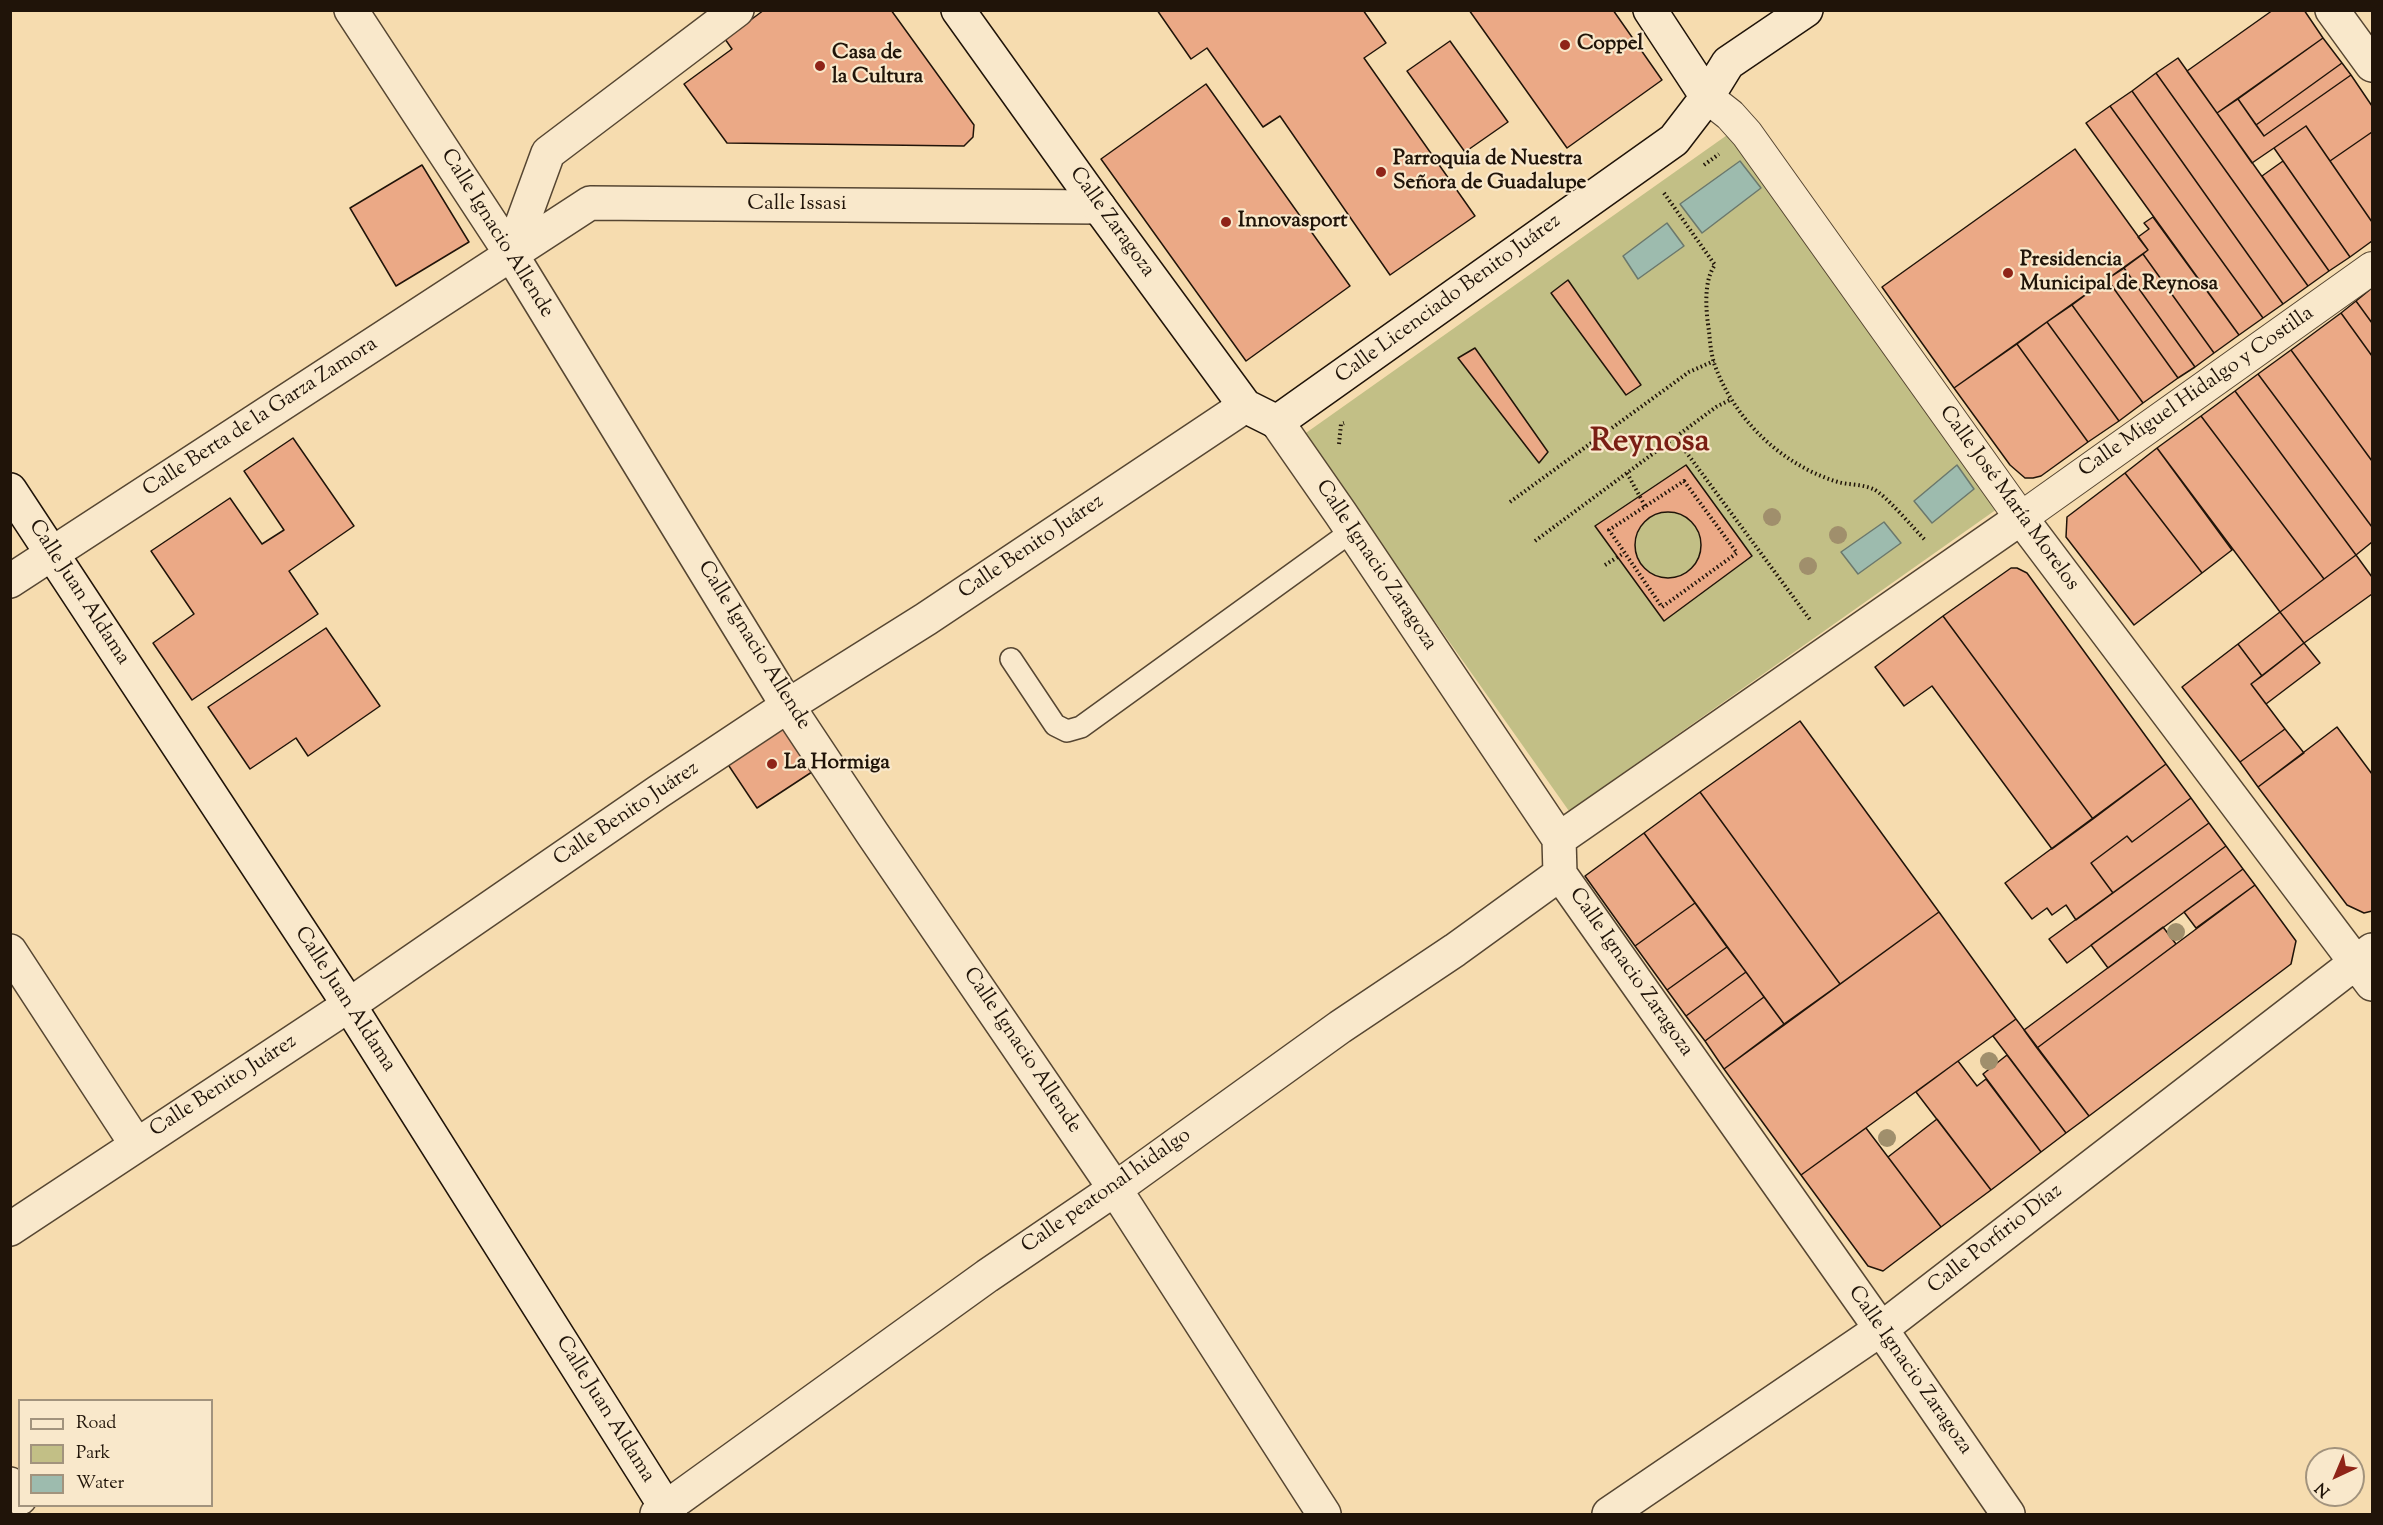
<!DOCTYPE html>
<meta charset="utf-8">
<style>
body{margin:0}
#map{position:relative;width:2383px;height:1525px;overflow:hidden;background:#f6dcaf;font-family:"Sorts Mill Goudy",serif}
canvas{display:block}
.frame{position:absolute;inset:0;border:12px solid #201409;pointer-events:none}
.legend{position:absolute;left:18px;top:1399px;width:195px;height:108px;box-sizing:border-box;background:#f9e8cb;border:2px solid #a2937d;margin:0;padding:8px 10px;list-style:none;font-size:18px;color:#201409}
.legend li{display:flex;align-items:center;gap:12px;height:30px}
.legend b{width:30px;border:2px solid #a2937d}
.north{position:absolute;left:2305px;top:1447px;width:60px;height:60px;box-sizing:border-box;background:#f9e8cb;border:2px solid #a2937d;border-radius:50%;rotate:224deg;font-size:16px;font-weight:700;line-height:24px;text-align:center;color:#201409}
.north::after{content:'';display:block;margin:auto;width:21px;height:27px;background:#8f2418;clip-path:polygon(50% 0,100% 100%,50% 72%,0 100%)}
</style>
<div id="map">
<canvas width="2383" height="1525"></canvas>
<div class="frame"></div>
<ul class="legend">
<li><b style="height:8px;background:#f9e8cb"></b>Road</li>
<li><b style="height:16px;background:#c2bf86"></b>Park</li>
<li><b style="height:16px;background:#9dbbae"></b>Water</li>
</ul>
<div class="north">N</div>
</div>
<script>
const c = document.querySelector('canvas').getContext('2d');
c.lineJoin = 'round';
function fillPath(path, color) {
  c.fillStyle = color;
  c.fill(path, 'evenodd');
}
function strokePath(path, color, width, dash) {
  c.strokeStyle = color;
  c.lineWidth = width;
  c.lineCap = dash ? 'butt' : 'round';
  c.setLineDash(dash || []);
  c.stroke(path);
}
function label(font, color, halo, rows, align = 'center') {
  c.font = font + ' "Sorts Mill Goudy",serif';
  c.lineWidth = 4.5;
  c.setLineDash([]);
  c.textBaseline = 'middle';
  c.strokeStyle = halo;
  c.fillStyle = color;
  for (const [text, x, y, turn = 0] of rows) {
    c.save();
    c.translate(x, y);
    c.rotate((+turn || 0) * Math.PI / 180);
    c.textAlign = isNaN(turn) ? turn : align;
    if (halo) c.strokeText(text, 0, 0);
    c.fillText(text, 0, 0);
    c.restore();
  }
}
const green = new Path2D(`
 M1730,133L1997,509L1569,811L1303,435Z`);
const water = new Path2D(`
 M1740,161L1761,188L1702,233L1680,204Z
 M1667,223L1684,246L1638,279L1623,256Z
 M1957,465L1974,489L1932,523L1914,501Z
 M1884,522L1901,543L1858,574L1841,552Z`);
const building = new Path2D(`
 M764,10H891L974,125L973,137L964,146L727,143L684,84L732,49L725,39Z
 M1157,10H1363L1386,43L1364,58L1475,216L1390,275L1280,116L1263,127L1207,48L1191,59Z
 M1469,10H1613L1662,80L1567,148Z
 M2273,10H2304L2323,38L2217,113L2187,71Z
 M2323,38L2342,63L2256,125L2238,99Z
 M1450,41L1508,122L1465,152L1407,71Z
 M2178,58L2329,271L2308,286L2156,73Z
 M2342,63L2351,75L2264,136L2256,125Z
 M2156,73L2308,286L2283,304L2132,91Z
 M2351,75L2372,106V132L2330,161L2306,126L2252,163L2217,113L2238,99L2264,136Z
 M1206,84L1350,286L1246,361L1101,159Z
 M2132,91L2283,304L2263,318L2110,106Z
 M2110,106L2263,318L2239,335L2086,123Z
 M2306,126L2372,222V241L2350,257L2274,148Z
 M2372,132V222L2330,161Z
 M2075,149L2148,250L1954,388L1882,287Z
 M2283,161L2350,257L2329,271L2262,176Z
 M422,165L469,242L396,286L350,208Z
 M2153,217L2239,335L2214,353L2143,254L2148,250L2138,237L2149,229L2144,223Z
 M2143,254L2214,353L2195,367L2124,268Z
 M2124,268L2195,367L2178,378L2107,279Z
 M2107,279L2178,378L2143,403L2072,305Z
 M1568,280L1641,385L1626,395L1551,293Z
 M2372,288V323L2356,301Z
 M2356,301L2372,323V356L2341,313Z
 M2072,305L2143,403L2119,421L2047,322Z
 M2341,313L2372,356V461L2291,350Z
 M2047,322L2119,421L2088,442L2017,344Z
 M2017,344L2088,442L2041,476L2033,478H2025L2010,465L1954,388Z
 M1475,348L1548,452L1539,463L1458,358Z
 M2291,350L2372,461V527L2258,374Z
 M2258,374L2372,527V542L2356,555L2235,391Z
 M2235,391L2356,555L2324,579L2201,416Z
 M2201,416L2324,579L2280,612L2157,448Z
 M293,438L354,526L289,571L318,614L192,700L153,643L194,614L151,551L230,498L262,544L284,530L244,471Z
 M2157,448L2232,550L2202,573L2125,473Z
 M1686,465L1752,556L1664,621L1595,526Z
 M2125,473L2202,573L2134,625L2066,537L2067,517Z
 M1635 545a33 33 0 1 1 66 0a33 33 0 1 1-66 0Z
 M2356,555L2372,577V594L2304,643L2280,612Z
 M2011,568H2017L2027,573L2166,764L2093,819L1943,616Z
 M2280,612L2304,643L2262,676L2238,644Z
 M1943,616L2093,819L2052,849L1932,686L1904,706L1875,667Z
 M326,628L380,706L308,756L296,738L250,769L208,707Z
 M2304,643L2320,663L2266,704L2251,684Z
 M2238,644L2262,676L2251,684L2285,729L2240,762L2182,687Z
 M788,718L818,768L757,808L725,760Z
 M1800,721L1939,912L1840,984L1700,792Z
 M2337,727L2372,774V911L2364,913L2347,905L2258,787Z
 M2285,729L2304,753L2258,787L2240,762Z
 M2166,764L2191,798L2132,842L2127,836L2091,863L2113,893L2076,920L2066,905L2052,915L2047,908L2032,919L2005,883Z
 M1700,792L1840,984L1784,1024L1644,833Z
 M2191,798L2209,823L2113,893L2091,863L2127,836L2132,842Z
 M2209,823L2226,846L2067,963L2049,939Z
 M1644,833L1695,903L1635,946L1585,876Z
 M2226,846L2243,869L2108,968L2091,945Z
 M2243,869L2255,885L2196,928L2184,912Z
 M2255,885L2296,941L2291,964L2089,1116L2037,1048Z
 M1695,903L1727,947L1667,990L1635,946Z
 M1939,912L2016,1019L1801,1175L1724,1069Z
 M2163,927L2176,944L2037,1048L2024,1030Z
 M1727,947L1746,972L1686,1016L1667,990Z
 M1746,972L1764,997L1705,1041L1686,1016Z
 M1764,997L1784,1024L1724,1069L1705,1041Z
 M2016,1019L2089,1116L2066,1133L1993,1036Z
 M2007,1055L2066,1133L2041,1152L1983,1074Z
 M1958,1061L1977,1086L1986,1079L2041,1152L1991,1190L1916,1092Z
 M1937,1119L1991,1190L1941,1227L1888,1157Z
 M1866,1128L1941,1227L1883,1271L1868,1266L1801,1175Z`);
const path = new Path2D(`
 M1704,165L1719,154
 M1664,193L1715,265C1703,281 1706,312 1709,331C1710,342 1711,353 1714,363C1733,418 1781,465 1838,482C1849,485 1862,484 1873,489C1884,493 1915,530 1925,540
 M1675,437L1811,621
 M1339,444L1341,424L1344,423
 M1627,473L1645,506
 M1684,481L1737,553L1662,607L1609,530Z
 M1510,502L1689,372L1714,361
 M1535,541L1716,407L1732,399
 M1605,565L1624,553`);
const service = new Path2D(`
 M1011,659L1055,725L1067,731L1081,727L1352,531`);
const pedestrian = new Path2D(`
 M1707,97L1730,115L1747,134L2021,518L2372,268`);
const minor = new Path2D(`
 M351,10L511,254L787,705L872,833L1115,1189L1324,1514
 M2332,10L2372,65
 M511,254L548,153L737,10
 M1277,422L1341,514L1559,839L1560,874L1881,1329L2008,1514
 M10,581L590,203L1099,207
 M1559,839L2021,518L2372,984
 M10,951L136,1144
 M10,1229L349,1005L658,792L789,705L926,619L1245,406
 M10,1484L20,1498
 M657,1514L987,1276L1115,1189L1340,1027L1455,950L1560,874
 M1609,1514L1881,1329L2372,950`);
const secondary = new Path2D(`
 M958,10L1099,207L1245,406L1277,422L1674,140L1707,97L1728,63L1806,10
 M1650,10L1707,97
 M10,490L349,1005L670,1514`);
const trees = [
 [1772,517],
 [1838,535],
 [1808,566],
 [2176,932],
 [1989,1061],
 [1887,1138]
];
const markers = [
 [1565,45,6,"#8f2418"],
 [820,66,6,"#8f2418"],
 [1381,172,6,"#8f2418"],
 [1226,222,6,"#8f2418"],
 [2008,273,6,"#8f2418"],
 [772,764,6,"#8f2418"]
];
const poiNames = [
 ["Coppel",1577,45],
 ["Casa de",832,54],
 ["la Cultura",832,78],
 ["Parroquia de Nuestra",1393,160],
 ["Señora de Guadalupe",1393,184],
 ["Innovasport",1238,222],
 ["Presidencia",2020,261],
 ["Municipal de Reynosa",2020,285],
 ["La Hormiga",784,764]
];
const streetNames = [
 ["Calle Issasi",797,205],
 ["Calle Zaragoza",1111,223,54],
 ["Calle Ignacio Allende",496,234,58],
 ["Calle Licenciado Benito Juárez",1449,300,-36],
 ["Calle Miguel Hidalgo y Costilla",2197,393,-35],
 ["Calle Berta de la Garza Zamora",261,418,-33],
 ["Calle José María Morelos",2008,499,54],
 ["Calle Benito Juárez",1032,548,-34],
 ["Calle Ignacio Zaragoza",1375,566,56],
 ["Calle Juan Aldama",78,593,57],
 ["Calle Ignacio Allende",753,646,58],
 ["Calle Benito Juárez",627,815,-34],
 ["Calle Ignacio Zaragoza",1630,973,55],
 ["Calle Juan Aldama",344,1000,57],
 ["Calle Ignacio Allende",1021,1051,56],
 ["Calle Benito Juárez",224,1087,-33],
 ["Calle peatonal hidalgo",1107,1192,-35],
 ["Calle Porfirio Díaz",1996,1240,-38],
 ["Calle Ignacio Zaragoza",1909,1371,55],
 ["Calle Juan Aldama",604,1410,58]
];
const townNames = [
 ["Reynosa",1650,444]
];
fillPath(green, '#c2bf86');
fillPath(water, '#9dbbae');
strokePath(water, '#6b786c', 1.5);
fillPath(building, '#eba986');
strokePath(building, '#201409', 1.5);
strokePath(service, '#564632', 24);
strokePath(pedestrian, '#564632', 34);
strokePath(minor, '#564632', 36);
strokePath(secondary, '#201409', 36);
strokePath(path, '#201409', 4, [1.5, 3]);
strokePath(service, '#f9e8cb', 21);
strokePath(pedestrian, '#f9e8cb', 32);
strokePath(minor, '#f9e8cb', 33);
strokePath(secondary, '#f9e8cb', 33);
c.fillStyle = '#a08f6c';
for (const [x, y] of trees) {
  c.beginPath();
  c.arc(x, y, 9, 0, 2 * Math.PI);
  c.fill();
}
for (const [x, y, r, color] of markers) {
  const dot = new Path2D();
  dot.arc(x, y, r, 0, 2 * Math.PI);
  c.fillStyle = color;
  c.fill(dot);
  strokePath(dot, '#f9e8cb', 2);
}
label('bold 21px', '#201409', '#f9e8cb', poiNames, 'left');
label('21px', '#201409', '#f9e8cb', streetNames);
label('bold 33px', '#7a1f14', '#f9e8cb', townNames);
</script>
